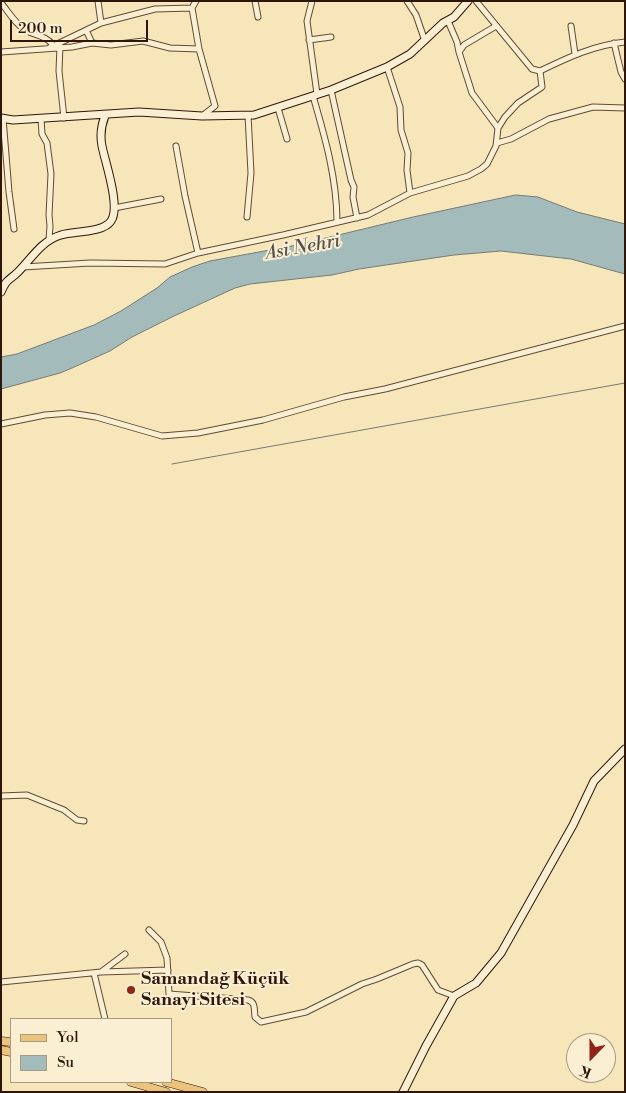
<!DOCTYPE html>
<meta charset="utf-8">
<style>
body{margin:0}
#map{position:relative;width:626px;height:1093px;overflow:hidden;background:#f7e6b9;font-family:"Libre Bodoni",serif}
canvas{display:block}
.frame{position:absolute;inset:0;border:2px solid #2f160b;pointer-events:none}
.legend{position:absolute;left:10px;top:1018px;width:162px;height:65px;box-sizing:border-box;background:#faefd2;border:1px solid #a99882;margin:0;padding:6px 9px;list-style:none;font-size:15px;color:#2f160b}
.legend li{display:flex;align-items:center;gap:10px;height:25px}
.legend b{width:25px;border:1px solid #a99882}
.north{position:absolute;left:566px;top:1033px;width:50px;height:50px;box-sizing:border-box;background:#faefd2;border:1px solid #a99882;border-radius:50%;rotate:202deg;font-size:14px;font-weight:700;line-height:20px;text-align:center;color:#2f160b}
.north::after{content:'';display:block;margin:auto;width:18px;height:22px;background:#8f2418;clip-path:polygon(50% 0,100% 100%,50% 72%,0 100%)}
.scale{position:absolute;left:10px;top:20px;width:138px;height:22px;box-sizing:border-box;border:2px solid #2f160b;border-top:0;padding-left:6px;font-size:15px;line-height:18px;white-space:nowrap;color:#2f160b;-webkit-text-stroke:4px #faefd2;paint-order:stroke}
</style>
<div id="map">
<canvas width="626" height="1093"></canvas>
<div class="frame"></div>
<ul class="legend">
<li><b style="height:6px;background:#ecc37c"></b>Yol</li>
<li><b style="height:14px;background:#a3bcbb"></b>Su</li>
</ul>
<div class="north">K</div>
<div class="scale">200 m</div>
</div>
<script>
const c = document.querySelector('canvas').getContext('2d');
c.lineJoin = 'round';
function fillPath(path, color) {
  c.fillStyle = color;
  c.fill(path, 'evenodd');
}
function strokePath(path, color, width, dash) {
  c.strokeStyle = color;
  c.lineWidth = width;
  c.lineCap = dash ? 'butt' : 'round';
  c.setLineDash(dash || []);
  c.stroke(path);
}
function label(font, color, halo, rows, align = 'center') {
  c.font = font + ' "Libre Bodoni",serif';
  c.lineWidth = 4;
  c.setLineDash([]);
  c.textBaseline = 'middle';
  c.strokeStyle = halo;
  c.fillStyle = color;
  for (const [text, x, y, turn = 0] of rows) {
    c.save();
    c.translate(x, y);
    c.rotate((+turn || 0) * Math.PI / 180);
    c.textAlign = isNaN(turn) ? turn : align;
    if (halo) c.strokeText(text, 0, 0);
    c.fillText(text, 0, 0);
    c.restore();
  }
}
const water = new Path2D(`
 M516,195L538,197L577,212L625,224V274L571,259L501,251L454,255L359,269L332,275L250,284L235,288L174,316L132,337L110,351L72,368L60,373L1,389V357L17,354L94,325L121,311L157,288L170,277L192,267L210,261L297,245L413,217Z`);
const stream = new Path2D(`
 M172,464L625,383`);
const street = new Path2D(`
 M255,1L258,17
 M312,1L307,21L317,94
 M407,1L416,15L425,41
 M476,1L532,69L540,71C567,58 594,45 625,42
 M2,4C10,14 16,25 27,31C37,36 46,36 53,45
 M192,8L199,49L215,106L202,116
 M448,21L457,42L459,52
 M101,23L155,9L192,8L196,1
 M496,26L464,45L459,52L472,93L498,128
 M571,26L575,54
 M86,30L92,43
 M309,40L331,37
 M614,43L621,72L625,79
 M60,46L59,71L64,118
 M49,48L101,23L98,1
 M1,52L72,47L92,43L111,45L143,41L170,48L199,49
 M387,67L400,107L401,130L408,153L407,170L410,193
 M331,90L351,180L354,187L353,197L357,218
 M313,96C325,137 337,179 337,222
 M278,108L287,139
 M3,118L9,192L14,229
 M41,119L42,134L47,143L51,174L49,215L50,226L49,240
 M497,143L511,139L549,119L593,107L625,108
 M176,146L185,196L198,253
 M114,208L161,199
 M247,217L251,173L248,115
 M23,267L90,263L165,264L198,253L283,235L368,215L410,193L468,176L481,169L487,164L496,146L498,128L505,117L518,103L542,87L540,71
 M1,424L45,415L70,413L96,417L162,436L198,433L263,420L344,397L385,389L625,326
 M1,796L27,795L64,810L77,820L84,821
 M149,930L161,942L167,958L169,994L248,1000C256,1002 254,1010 255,1017L261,1022L306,1012L362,984L377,979L413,964L418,963L422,965L438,990L454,996
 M101,972L168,970
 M94,973L105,1019
 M1,982L101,972L125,954`);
const secondary = new Path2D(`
 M1,118L13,120L139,112L202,116L254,115L331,90L387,67L410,54L443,23L454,17L468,1
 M1,292C7,278 9,281 18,272C32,258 41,241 61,235C74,231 103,233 111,221C121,207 105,162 102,146C100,136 101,126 105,116
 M403,1092L426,1046L454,996L476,983L501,953L573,825L594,781L625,749`);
const primary = new Path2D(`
 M1,1041L11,1042
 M1,1050L11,1052
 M131,1082L166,1092
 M166,1082L203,1092`);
const markers = [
 [131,990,5,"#8f2418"]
];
const poiNames = [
 ["Samandağ Küçük",141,980],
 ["Sanayi Sitesi",141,1001]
];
const waterNames = [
 ["Asi Nehri",303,248,-10]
];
fillPath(water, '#a3bcbb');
strokePath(water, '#757a75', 1);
strokePath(stream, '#757a75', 1);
strokePath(street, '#614a36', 7);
strokePath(secondary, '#2f160b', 9);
strokePath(primary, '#2f160b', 9);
strokePath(street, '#faefd2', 5);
strokePath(secondary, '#faefd2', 7);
strokePath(primary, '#ecc37c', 8);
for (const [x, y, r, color] of markers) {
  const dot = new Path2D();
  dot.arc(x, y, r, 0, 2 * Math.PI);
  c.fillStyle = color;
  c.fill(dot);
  strokePath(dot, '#faefd2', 2);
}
label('bold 18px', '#2f160b', '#faefd2', poiNames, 'left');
label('italic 19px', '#585049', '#faefd2', waterNames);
</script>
